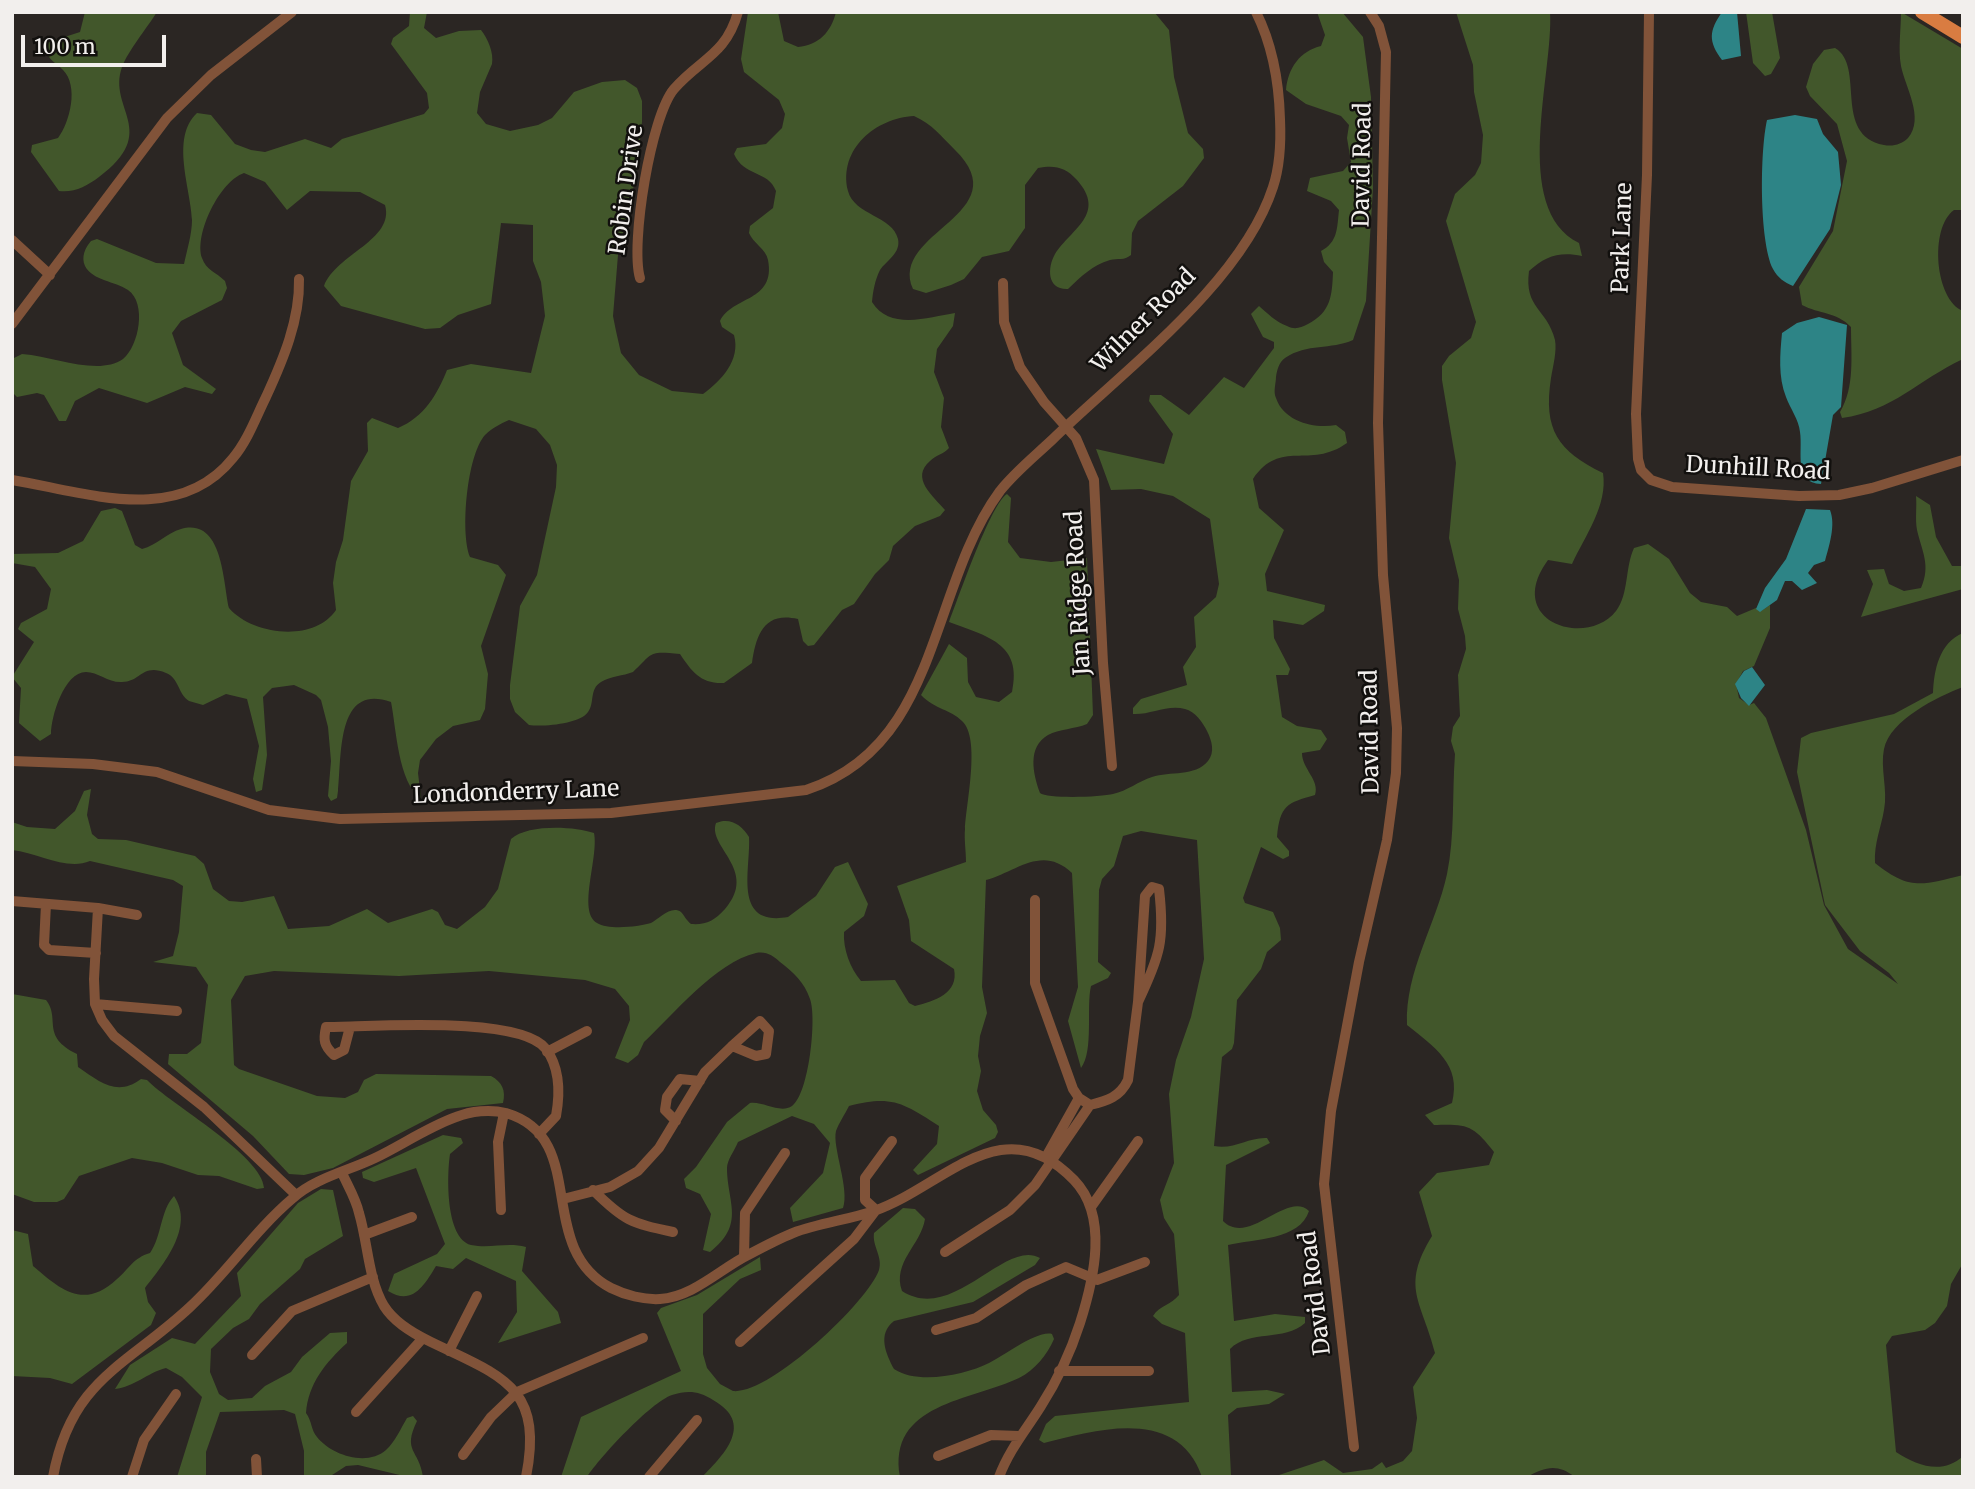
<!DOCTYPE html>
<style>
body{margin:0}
#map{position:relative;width:1975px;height:1489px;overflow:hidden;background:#2b2623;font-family:Merriweather,serif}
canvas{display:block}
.frame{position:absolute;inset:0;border:14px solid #f2efed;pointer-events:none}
.scale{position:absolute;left:21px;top:35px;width:145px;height:32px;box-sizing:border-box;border:4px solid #f2efed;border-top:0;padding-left:9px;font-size:21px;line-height:24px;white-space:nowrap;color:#f2efed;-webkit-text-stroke:5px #12100e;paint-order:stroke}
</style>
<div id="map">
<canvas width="1975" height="1489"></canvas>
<div class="frame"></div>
<div class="scale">100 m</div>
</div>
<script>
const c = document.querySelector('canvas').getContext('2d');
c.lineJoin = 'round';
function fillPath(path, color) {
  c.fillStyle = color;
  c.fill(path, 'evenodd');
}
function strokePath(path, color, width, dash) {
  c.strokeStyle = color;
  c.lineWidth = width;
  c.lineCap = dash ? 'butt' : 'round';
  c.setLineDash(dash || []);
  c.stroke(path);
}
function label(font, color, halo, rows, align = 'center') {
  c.font = font + ' Merriweather,serif';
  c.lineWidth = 5;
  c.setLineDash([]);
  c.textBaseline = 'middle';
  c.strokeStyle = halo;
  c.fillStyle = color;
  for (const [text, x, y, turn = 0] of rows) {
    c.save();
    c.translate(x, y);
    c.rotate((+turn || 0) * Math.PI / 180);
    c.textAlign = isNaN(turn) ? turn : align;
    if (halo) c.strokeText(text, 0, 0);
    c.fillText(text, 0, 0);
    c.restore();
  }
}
const green = new Path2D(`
 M85,12H157C147,28 128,51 122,67C107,109 161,131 99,177C87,186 74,193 59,191L31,152L32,145L58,138C70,122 79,86 63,70C56,63 49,60 45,50L46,43L80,32Z
 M410,12H427L424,28L436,38L459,31L481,30C488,39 494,53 492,64L480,92L477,113L486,124L510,131L538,125L552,118L574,92L602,82L625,80L637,88L642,101V122L636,176L618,255L613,316L616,331L621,353L639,375L672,391L703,394C721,381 741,360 734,335L722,327L720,321C732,296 776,302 768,260C766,249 753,243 749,233L750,226L773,208L776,191C768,170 744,177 734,154L737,148L766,144L782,128L785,114L779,100L744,72L741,59L748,12H778L784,41L798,47C819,45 831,32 836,12L1155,13L1169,30L1174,77L1188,133L1203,149L1204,158L1183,186L1138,221L1132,233L1131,255C1124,261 1118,258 1110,260C1092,265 1081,277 1068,289C1047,290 1047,268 1055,254C1071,229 1107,214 1077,180C1065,167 1055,165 1038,168L1025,185V228L1009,251L982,257L964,279L951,285L926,293L913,289C888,232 1020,214 955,150C941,136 932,124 914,116C876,118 838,149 848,191C854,215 893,216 898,239C901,253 887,260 880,270C875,280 873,291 872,302C890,331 929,317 955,313L953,326L937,349L934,372L944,398L941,427L949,448C944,454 936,455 930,461C910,478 933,496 945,510L940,516L915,526L893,546L889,560L875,574L854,604L842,610L814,645L808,646L803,641L798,619C764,611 756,635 752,663L724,683C701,684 692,672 680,654C648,651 654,652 633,672C623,676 611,676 601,682C589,689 595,703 588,712C580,724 543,727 529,725L515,712L510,699V685L520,606L537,575L556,487L557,465L550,445L536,429L509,420C500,424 492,428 485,435C467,455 460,532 470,557L498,565L506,575L481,646L488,674L485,709L480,720L453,726L436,739L420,760L418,773L421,798C398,784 396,726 391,702C336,682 342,756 338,791L337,798L331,801L328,796L331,761L328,727L321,700L316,695L294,685L272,688L263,697L267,755L262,790L256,792L253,779L259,746L247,699L226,694L203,705L189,701C178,694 179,678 166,673C142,663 141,682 122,682C109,683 98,672 86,672C64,672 51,717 51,734L40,741L19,723L21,688L12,677L34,642L18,629L21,623L47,609L51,589L35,567L12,563V554L58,553L83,541L101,511L115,508L122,511L135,545L142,549C157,545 167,533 181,529C223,517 223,582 229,608C252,635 314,643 336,610L333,583L336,562L343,540L351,481L368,451L367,423L372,418L398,428C424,417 437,395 447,370L471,364L531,373L545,316L541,282L533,261V225L501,223L491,304L458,315L440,328L425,329L341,306L324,286C336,254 395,240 385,205L360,192L310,191L287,210L265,182L244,173C220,181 194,234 202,258C206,270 216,272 225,281L227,288L222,300L181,321L172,333L183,365L216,389L212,394L185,387L147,403L99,388L75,401L66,421H59L44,395L37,393L17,397L12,392V359L22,354C47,356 72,366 97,366C106,366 116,364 123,359C139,346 147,303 128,290C115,281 93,281 85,266C81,257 85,248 91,241L97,239L156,263L184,264C187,250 192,234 192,220C191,189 170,138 197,113L211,115L235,144L251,150L265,152L305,139L331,148L342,139L424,114L429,108L427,93L391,44L393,38L409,26Z
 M1317,12H1342L1363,37L1371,97L1373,188L1366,301L1353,340C1331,350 1307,343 1285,358C1279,362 1277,370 1276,377C1276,383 1273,392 1276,398C1284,422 1315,429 1336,425L1345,432L1347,443C1309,470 1281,438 1253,479L1259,508L1284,530L1265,574L1267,591L1325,605L1324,611L1303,625L1273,620L1274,638L1290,669L1288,675H1276L1282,717L1297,726L1321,730L1327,739L1320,750L1302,753C1302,769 1320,780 1315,795C1287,803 1280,805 1277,837L1289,851V856L1283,859L1261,847L1243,898L1245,903L1273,912L1280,928L1281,940L1267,952L1261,969L1237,1000L1234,1043L1232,1049L1222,1057L1214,1146C1234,1150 1248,1137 1267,1138L1270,1143L1226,1165L1223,1221C1249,1247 1287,1190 1309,1211C1300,1240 1254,1239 1228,1245L1234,1321L1275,1314L1305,1317V1323C1284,1342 1250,1329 1230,1349L1232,1392L1267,1390L1285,1394L1269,1404L1237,1408L1228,1415L1231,1475L1247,1477H1202C1178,1407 1099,1429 1044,1443L1039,1440L1046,1424L1055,1416L1189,1402L1185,1333L1162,1324L1153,1316C1160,1305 1171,1305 1179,1295L1174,1234L1164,1218L1160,1200L1174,1163L1169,1094L1176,1060L1191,1017L1204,959L1197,840L1141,831L1123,836L1114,866L1102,879L1099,890L1098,962L1111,973L1108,978L1091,986C1086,1007 1094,1051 1081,1068L1068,1021L1078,987L1072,873C1042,844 1016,872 986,880L982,987L987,1013L980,1036L978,1056L981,1071L977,1091L983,1110L996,1125L998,1132L995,1138L918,1175L913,1170L937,1144L939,1126C903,1103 892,1095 849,1106C845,1114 839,1123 836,1131C832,1147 850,1189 843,1208L793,1222L790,1208L823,1173L830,1143L814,1124L792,1116L738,1142C735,1150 727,1160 727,1168C727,1202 746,1224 710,1252L703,1250L711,1214L700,1194L686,1188L684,1179L696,1167L727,1122L750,1103C763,1101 780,1114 792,1106C809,1094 817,1018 810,999C804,982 794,973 780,962C773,956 767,951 756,953C716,962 673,1015 644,1042L638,1055L628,1063L615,1058L630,1020L629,1006L615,989L585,980L489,971L399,976L274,971L245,976L231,1000L234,1065L239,1069L317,1096L345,1098L358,1092L364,1080L376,1074L491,1076C502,1082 506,1090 503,1103L447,1109L333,1168L304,1175L289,1174L253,1136L168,1064L169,1054H187L201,1043L208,985L196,967L153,962L173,956L179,932L183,886L173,880L90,861C67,871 39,853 12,850V822L27,827L55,829L75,811L84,791L91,789L87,815L92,834L98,839L126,840L195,856L204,864L213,889L229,901L242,902L274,896L288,929L329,926L367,909L388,923L432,909L438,912L445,925L457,929L485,907L498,889L511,839C527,824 574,826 594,833C599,858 577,911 597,923C608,930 638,927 651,923C659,919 671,905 681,912C684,915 686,920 691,924C706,925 714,921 725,909C759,870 707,847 716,823C730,817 742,825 749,837C751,869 732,927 788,917L816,896L835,867L848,862L868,904L864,916L844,932C843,949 850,968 861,981L895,980L909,1003L915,1006C935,1001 959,993 954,969L911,941L909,920L897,886L966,862C966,851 964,839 965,829C966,804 981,738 962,721C950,709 936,710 921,695L949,644L967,658L968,682L976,697L999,702L1012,692C1023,643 986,636 949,622C958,599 991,503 1007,494L1011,498L1008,542L1020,558L1051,562L1087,558L1093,715L1087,724C1075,729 1059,729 1048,735C1027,747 1033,774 1040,793C1047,799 1102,797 1113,794C1127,791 1139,781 1152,777C1170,771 1195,777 1208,761C1215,752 1212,741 1207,731C1203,723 1195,711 1185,709C1168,704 1150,715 1133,714V708L1141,699L1187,685L1183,667L1196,647L1194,617L1216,597L1219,584L1210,519L1173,496L1141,489L1111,490L1096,449L1164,464L1173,434L1149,401L1150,395H1161L1189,415L1224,377L1244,388L1274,348V342L1263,337L1251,314L1259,306C1267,313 1276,322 1287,326C1295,330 1300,328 1308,324C1331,312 1332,296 1333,272L1324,262L1321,251C1338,242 1337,228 1339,210L1331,201L1307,191L1310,178L1343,171L1351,162L1347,138L1349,125L1341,116L1306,104L1286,90C1288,68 1300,51 1321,46L1325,35Z
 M1456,12H1550C1554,72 1510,209 1579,243L1582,256C1560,251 1545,256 1529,271C1524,309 1547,308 1555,340C1557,351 1553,366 1551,378C1543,430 1558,451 1603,473C1608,505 1585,536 1572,564L1548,560C1503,621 1586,649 1616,611C1629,594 1625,567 1634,548L1648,544L1669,559L1690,593L1701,602L1727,607L1737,616L1756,608L1761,611L1770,605V628L1754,666L1743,671L1736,684L1739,698L1749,705L1754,703L1766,718L1806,830L1824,905L1848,949L1898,984L1889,973L1860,951L1825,905L1797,772L1801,738L1811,733L1894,714L1933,693C1934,670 1939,643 1963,633V687C1937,697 1890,720 1884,749C1880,768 1888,790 1884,810C1881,828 1874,843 1875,863C1910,891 1922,885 1963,875V1263L1951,1284L1947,1306L1935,1323L1925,1330L1892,1336L1886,1345L1896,1452C1917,1466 1943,1475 1963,1456V1477H1575C1557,1463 1545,1467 1527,1477H1255L1279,1475L1324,1460L1343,1473L1372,1469L1382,1462L1386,1468L1403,1461L1412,1451L1417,1418L1413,1387L1435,1353C1422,1301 1400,1288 1432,1236L1419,1192L1437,1173L1489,1165L1494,1152C1473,1125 1468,1124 1434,1125L1425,1115L1452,1103C1462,1064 1434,1047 1407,1025C1405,971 1436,925 1447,874C1455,836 1452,793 1455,754L1451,741L1453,727L1460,716L1458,675L1466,649L1465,636L1458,609L1459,580L1449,538L1456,463L1442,380V366L1449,356L1471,338L1476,322L1446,221L1455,194L1475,175L1481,163L1483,135L1474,92L1473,65Z
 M1746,12H1772L1780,58L1771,74L1765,76L1753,63Z
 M1901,12L1963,49V210H1954C1929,228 1935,300 1963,311V359C1918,380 1893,411 1842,418L1840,412C1855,387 1851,356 1851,327C1837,312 1819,314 1802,305L1799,287L1833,231L1847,161L1837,124L1810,96L1806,87L1813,64L1824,50L1835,48C1866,66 1832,135 1884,145C1893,147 1902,144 1908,138C1925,118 1905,87 1901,66C1898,49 1901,29 1901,12Z
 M1916,496L1930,505L1936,537L1952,566H1963V589L1861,617L1873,584L1867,570L1884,569L1889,584L1904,591L1921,588C1931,565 1922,552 1917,530C1915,519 1917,507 1916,496Z
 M12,994L46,1000C61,1019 40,1036 77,1054L78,1067C100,1082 117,1097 141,1079L147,1080C170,1104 263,1156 264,1188L257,1189L219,1176L198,1175L162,1163L132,1158L79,1176L64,1199L57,1202H34L12,1194Z
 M443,1135L461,1138L463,1143L450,1154C447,1174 445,1238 471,1245C490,1249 507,1242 526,1247L522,1271L558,1312L561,1323L498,1343L517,1312L516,1281L466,1258L453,1269L436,1266C424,1286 412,1306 388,1291L394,1274L437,1254L445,1244L416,1168L374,1182L363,1178L362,1172Z
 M321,1189L333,1190L343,1236L305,1259L300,1269L260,1304L249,1319L233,1328L211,1349L210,1372L219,1394L228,1400L252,1398L265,1386L291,1372L302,1357L330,1333L347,1332V1343C326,1362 308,1384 306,1413C312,1421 311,1430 317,1437C331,1455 367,1467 386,1450C395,1442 401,1428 407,1418L413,1416L417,1421C402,1452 419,1449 423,1477H408L358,1465L346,1466L329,1477H304V1451L295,1414L284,1410L220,1412L206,1452V1477H177L202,1397L182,1377L166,1368C147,1373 134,1387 115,1389L130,1365L172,1338L195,1344L241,1296L237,1273L298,1203Z
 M174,1196C195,1227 163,1265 145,1288L148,1302L156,1313L151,1325L72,1384L50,1378L12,1376V1230L28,1234L33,1266C61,1290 84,1310 117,1279C130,1268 133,1258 150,1253C162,1236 160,1211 174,1196Z
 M903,1208L915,1209L925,1219C921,1245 892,1262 902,1291C953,1324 1005,1238 1040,1258L1035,1265L973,1302L894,1321C877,1334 886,1354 894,1369C918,1385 965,1375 989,1363C1004,1356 1037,1330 1052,1334L1054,1339C1047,1355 1035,1370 1019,1378C971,1401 887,1403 900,1477H702C726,1453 754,1423 713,1400C699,1391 688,1390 672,1395C651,1402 600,1457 587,1477H561L581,1417L681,1371L657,1313L661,1308L697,1295L760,1257L761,1270L740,1279L703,1314V1354L707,1368L720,1384L733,1391C769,1395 867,1303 879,1270C883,1257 872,1246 874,1233Z`);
const water = new Path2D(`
 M1722,12H1737L1741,56L1722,60C1708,41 1709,31 1722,12Z
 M1795,115L1817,119L1823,134L1838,152L1841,185L1830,229L1793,286C1784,282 1778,278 1773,269C1759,240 1760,151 1767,120Z
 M1819,317L1847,325L1841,407L1833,415L1821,484C1793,483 1803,452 1800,432C1799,420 1790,408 1786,397C1778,377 1780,354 1782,333L1797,323Z
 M1806,509L1830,510C1836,525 1829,546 1825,561L1814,565L1808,573L1817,583L1802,590L1792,581H1785L1777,600L1760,612L1756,609L1765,588L1786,559Z
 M1752,667L1765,685L1749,706L1741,698L1735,684L1744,671Z`);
const minor = new Path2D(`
 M1649,12L1647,175L1636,414L1638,459L1641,470L1651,480L1672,487L1799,496L1839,495L1872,488L1963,460
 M12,240L50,275
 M640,278C630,244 651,116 674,89C700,59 726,55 738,12
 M1003,283L1004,322L1020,367L1044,402L1076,438L1094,480L1103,663L1112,766
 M12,324L167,118L211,75L292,12
 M12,480C85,492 178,527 233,458C248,440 256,417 266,397C283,360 300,320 299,279
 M12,761L93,764L157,772L269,810L340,819L611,813L806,790C941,746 928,589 1000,491C1015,472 1035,456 1053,439C1124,370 1242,283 1273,187C1280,166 1281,141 1280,119C1279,82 1273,46 1256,12
 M1152,887L1159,889C1165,940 1160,956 1138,1002L1145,896Z
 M1035,900V983L1073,1089L1079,1098L1090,1105C1107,1101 1120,1097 1128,1080L1138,1002
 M12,901L98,908L137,915
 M46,904L44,945L49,950L96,953
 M98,908L94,979L95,1004L102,1020L114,1036L204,1107L296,1195
 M95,1004L177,1011
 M760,1021L769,1031L766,1054L756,1056L732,1046Z
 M350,1027L344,1050L334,1055C324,1046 323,1040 326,1027C370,1027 520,1015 546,1049C560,1068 560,1094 556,1116L539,1134
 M547,1052L587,1031
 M676,1121L665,1110L667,1097L680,1079L700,1081
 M1046,1157L1079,1098
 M342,1173C348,1186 356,1199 359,1213C368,1243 368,1279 384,1306C394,1322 414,1334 431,1342C501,1376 544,1386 526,1477
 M593,1190C624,1221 631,1223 673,1232
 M563,1199L610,1187L638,1171L659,1148L705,1072L732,1046
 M1091,1207L1138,1141
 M501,1210L498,1142L504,1113
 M364,1235L412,1217
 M945,1252L1010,1210L1035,1185L1090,1105
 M744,1257L745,1213L785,1153
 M936,1330L976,1318L1026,1285L1066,1267L1097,1280L1145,1262
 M740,1342L854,1239L876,1210L865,1200V1178L892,1141
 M449,1351L477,1296
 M252,1355L292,1311L373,1277
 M1059,1371H1149
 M356,1412L423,1338
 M1354,1447L1324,1184L1331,1111L1359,962L1387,840L1396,773L1397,728L1383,575L1378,423L1386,52L1379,26L1370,12
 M463,1455L491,1417L517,1392L643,1338
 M938,1456L991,1435L1019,1436
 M256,1459L257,1477
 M53,1477C71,1379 127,1366 190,1307C227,1273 254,1231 293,1198C315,1178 348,1171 375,1158C402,1145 428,1127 456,1117C471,1111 490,1109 506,1113C591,1138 533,1247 611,1288C625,1295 644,1300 660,1299C693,1297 720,1269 748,1255C763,1247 778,1239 793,1233C819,1223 848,1220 874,1211C944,1187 1002,1105 1074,1180C1109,1216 1094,1279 1080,1323C1071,1351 1057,1381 1041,1406C1026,1430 1009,1450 999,1477
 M132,1477L144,1440L176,1394
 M649,1477L697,1420`);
const major = new Path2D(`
 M1922,12L1963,37`);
const streetNames = [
 ["David Road",1363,165,-89],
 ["Robin Drive",627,190,-82],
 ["Park Lane",1623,238,-88],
 ["Wilner Road",1144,321,-45],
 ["Dunhill Road",1758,469,3],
 ["Jan Ridge Road",1079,593,-93],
 ["David Road",1371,732,-91],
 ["Londonderry Lane",516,793,-2],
 ["David Road",1316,1293,-97]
];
fillPath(green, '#42572b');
fillPath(water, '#2d8486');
strokePath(minor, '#815339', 10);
strokePath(major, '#d97c41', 14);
label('23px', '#f2efed', '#12100e', streetNames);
</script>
